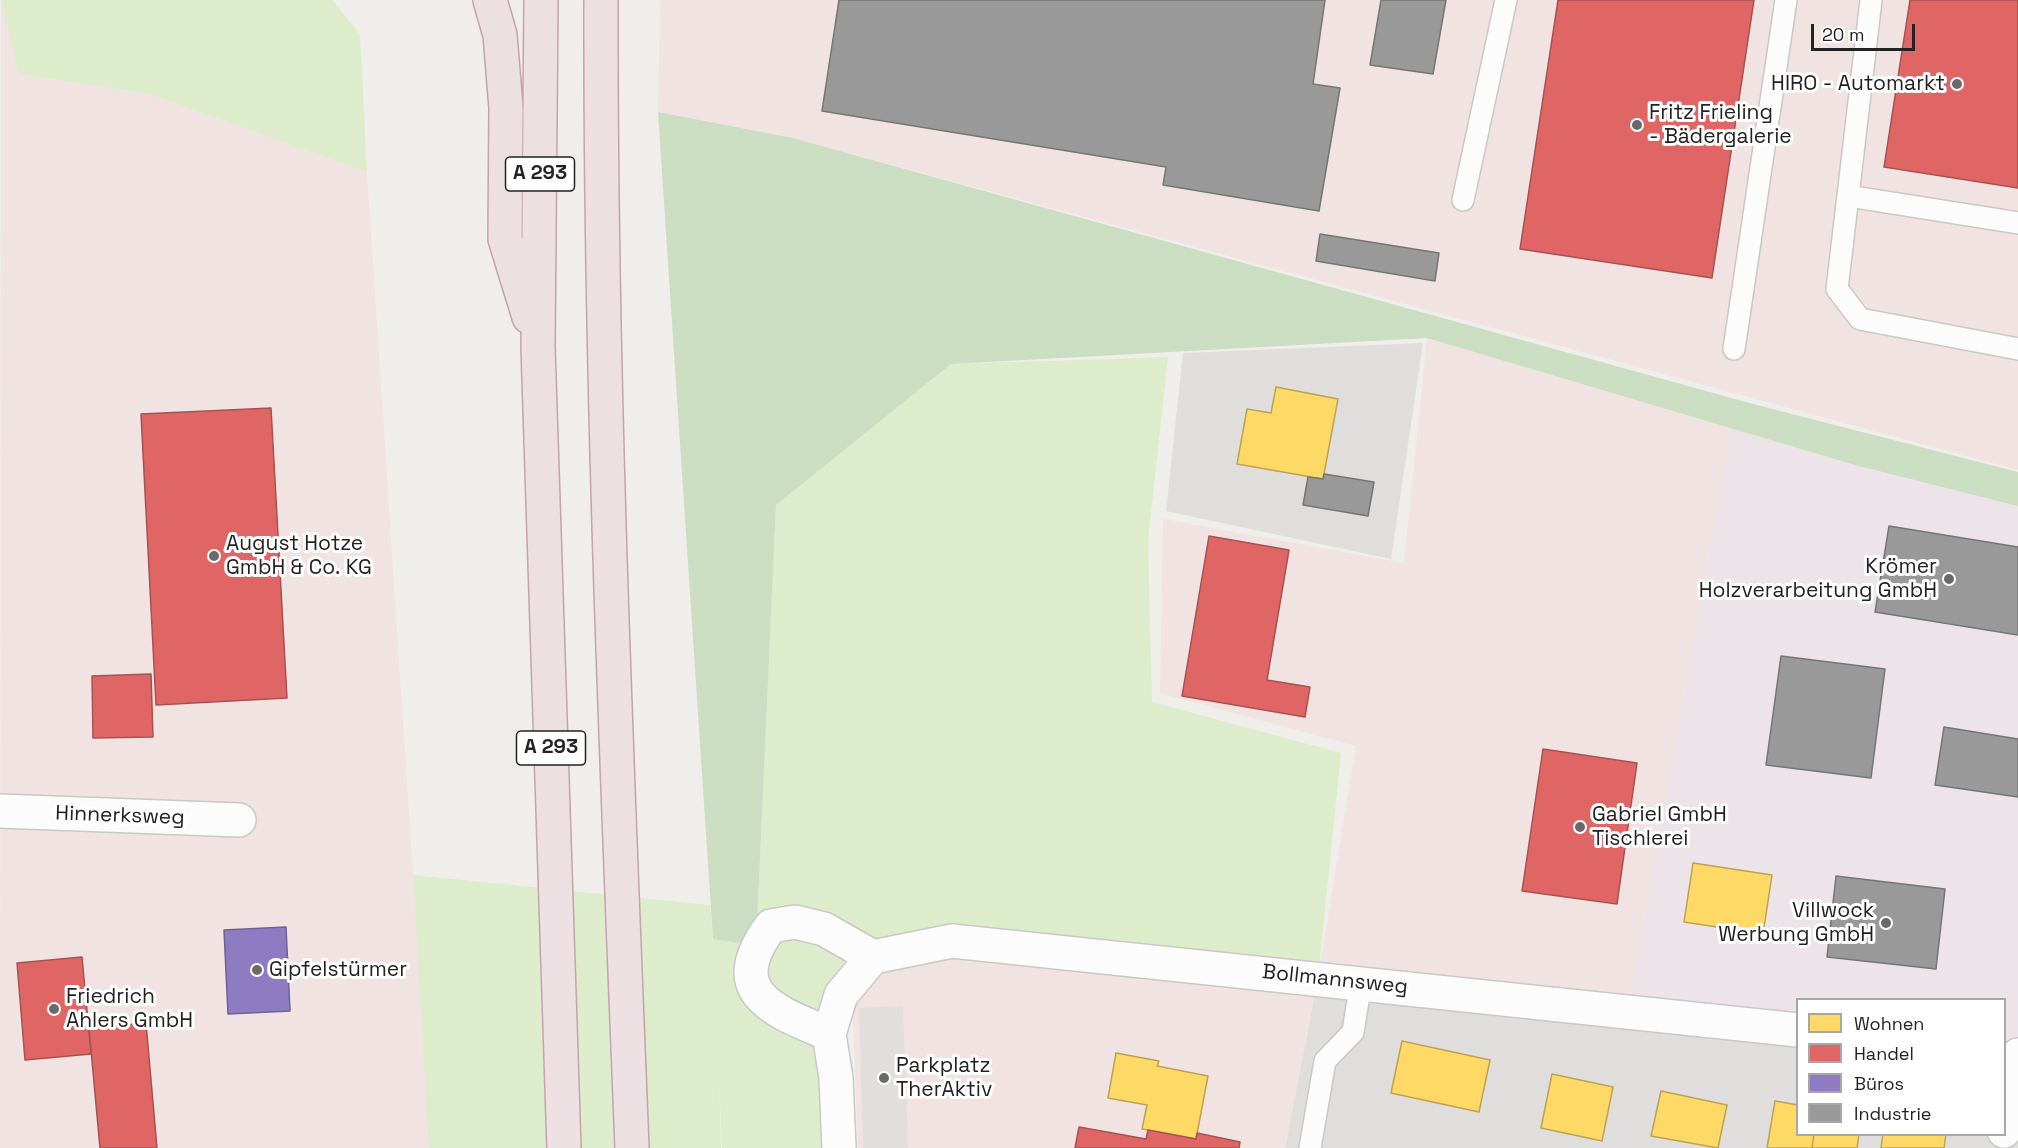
<!DOCTYPE html>
<meta charset="utf-8">
<style>
body{margin:0}
#map{position:relative;width:2018px;height:1148px;overflow:hidden;background:#f0eeeb;font-family:"Space Grotesk",sans-serif}
canvas{display:block}
.legend{position:absolute;left:1796px;top:998px;width:210px;height:138px;box-sizing:border-box;background:#fff;border:2px solid #a7a7a7;margin:0;padding:8px 10px;list-style:none;font-size:18px;color:#222}
.legend li{display:flex;align-items:center;gap:12px;height:30px}
.legend b{width:30px;border:2px solid #a7a7a7}
.scale{position:absolute;left:1811px;top:24px;width:104px;height:27px;box-sizing:border-box;border:3px solid #222;border-top:0;padding-left:8px;font-size:18px;line-height:21px;white-space:nowrap;color:#222;-webkit-text-stroke:4px #fff;paint-order:stroke}
</style>
<div id="map">
<canvas width="2018" height="1148"></canvas>
<ul class="legend">
<li><b style="height:16px;background:#ffd966"></b>Wohnen</li>
<li><b style="height:16px;background:#e06666"></b>Handel</li>
<li><b style="height:16px;background:#8e7cc3"></b>Büros</li>
<li><b style="height:16px;background:#999"></b>Industrie</li>
</ul>
<div class="scale">20 m</div>
</div>
<script>
const c = document.querySelector('canvas').getContext('2d');
c.lineJoin = 'round';
function fillPath(path, color) {
  c.fillStyle = color;
  c.fill(path, 'evenodd');
}
function strokePath(path, color, width, dash) {
  c.strokeStyle = color;
  c.lineWidth = width;
  c.lineCap = dash ? 'butt' : 'round';
  c.setLineDash(dash || []);
  c.stroke(path);
}
function label(font, color, halo, rows, align = 'center') {
  c.font = font + ' "Space Grotesk",sans-serif';
  c.lineWidth = 6;
  c.setLineDash([]);
  c.textBaseline = 'middle';
  c.strokeStyle = halo;
  c.fillStyle = color;
  for (const [text, x, y, turn = 0] of rows) {
    c.save();
    c.translate(x, y);
    c.rotate((+turn || 0) * Math.PI / 180);
    c.textAlign = isNaN(turn) ? turn : align;
    if (halo) c.strokeText(text, 0, 0);
    c.fillText(text, 0, 0);
    c.restore();
  }
}
const residential = new Path2D(`
 M1423,343L1391,559L1166,511L1183,353Z
 M1318,978L1797,1030L1798,1134H2004L2018,1053V1148H1285Z`);
const commercial = new Path2D(`
 M1,0L20,74L149,94L367,172L431,1148H0Z
 M660,0H2018V470L793,138L658,112Z
 M1427,338L1731,428L1627,1012L1318,978L1356,746L1160,693L1163,519L1404,563Z
 M952,941L1318,978L1285,1148H858L853,1012L861,992L884,962Z`);
const industrial = new Path2D(`
 M1731,428L2018,504V1053L2005,1051L2004,1000H1798L1797,1030L1627,1012Z`);
const grass = new Path2D(`
 M1,0H332L360,34L367,172L149,94L19,74Z
 M1168,357L1148,541L1152,702L1341,753L1318,978L904,949L841,995L828,1148H722L719,1072L721,1148H429L413,875L710,905L713,939L756,946L776,505L951,364Z`);
const forest = new Path2D(`
 M658,112L793,138L1753,404L2018,472V506L1855,465L1427,338L951,364L776,505L756,946L713,939Z`);
const parking = new Path2D(`
 M903,1006L908,1148H863L859,1008Z`);
const homes = new Path2D(`
 M1276,387L1338,399L1323,479L1237,464L1247,409L1271,413Z
 M1693,863L1772,875L1763,934L1684,922Z
 M1402,1041L1490,1060L1479,1112L1391,1093Z
 M1116,1053L1159,1061L1157,1066L1208,1076L1196,1139L1142,1129L1147,1105L1108,1098Z
 M1552,1074L1613,1087L1602,1141L1541,1128Z
 M1661,1091L1727,1105L1718,1148L1651,1136Z
 M1775,1101L1798,1105V1134H1814L1812,1148H1767Z
 M1814,1134H1859L1857,1148H1812Z
 M1883,1134H1946L1944,1148H1881Z`);
const shops = new Path2D(`
 M1558,0H1754L1712,278L1520,249Z
 M1910,0H2018V188L1884,167Z
 M271,408L287,698L156,705L141,414Z
 M1209,536L1289,550L1267,680L1310,687L1305,717L1182,696Z
 M151,674L153,737L93,738L92,676Z
 M1543,749L1637,763L1617,904L1522,891Z
 M82,957L91,1054L25,1060L17,963Z
 M146,1023L157,1148H100L89,1028Z
 M1079,1127L1146,1139L1148,1130L1196,1139L1197,1133L1240,1142L1239,1148H1075Z`);
const offices = new Path2D(`
 M286,927L290,1011L228,1014L224,930Z`);
const industry = new Path2D(`
 M839,0H1325L1313,84L1340,88L1319,211L1163,185L1166,167L822,111Z
 M1381,0H1446L1433,74L1370,65Z
 M1320,234L1439,253L1435,281L1316,261Z
 M1324,474L1374,482L1368,516L1303,505L1308,477L1323,479Z
 M1889,526L2018,547V635L1875,612Z
 M1781,656L1885,669L1871,778L1766,765Z
 M1944,727L2018,739V797L1935,785Z
 M1836,876L1945,889L1936,969L1827,957Z`);
const service = new Path2D(`
 M1871,0L1837,289L1860,319L2018,349
 M1848,196L2018,223
 M1463,200L1506,0
 M1734,349L1786,0
 M1310,1148L1325,1061L1353,1032L1361,982`);
const minor = new Path2D(`
 M0,811L239,820
 M829,1034C774,1011 721,993 771,926L795,922L824,929L873,957
 M2004,1131L2018,1055
 M839,1148L836,1078L829,1034L841,995L873,957L952,941L1798,1030`);
const motorway = new Path2D(`
 M490,0L500,35L506,108L505,239L529,317
 M541,0L538,347L564,1148
 M601,0C600,383 617,765 632,1148`);
const markers = [
 [1957,84,6,"#6a6968"],
 [1637,125,6,"#6a6968"],
 [214,556,6,"#6a6968"],
 [1949,579,6,"#6a6968"],
 [1580,827,6,"#6a6968"],
 [1886,923,6,"#6a6968"],
 [257,970,6,"#6a6968"],
 [54,1009,6,"#6a6968"],
 [884,1078,6,"#6a6968"]
];
const shields = [
 [540,174,69],
 [551,748,69]
];
const shieldNames = [
 ["A 293",540,174],
 ["A 293",551,748]
];
const poiNames = [
 ["HIRO - Automarkt",1945,84,"right"],
 ["Fritz Frieling",1649,113],
 ["- Bädergalerie",1649,137],
 ["August Hotze",226,544],
 ["GmbH & Co. KG",226,568],
 ["Krömer",1937,567,"right"],
 ["Holzverarbeitung GmbH",1937,591,"right"],
 ["Gabriel GmbH",1592,815],
 ["Tischlerei",1592,839],
 ["Villwock",1874,911,"right"],
 ["Werbung GmbH",1874,935,"right"],
 ["Gipfelstürmer",269,970],
 ["Friedrich",66,997],
 ["Ahlers GmbH",66,1021],
 ["Parkplatz",896,1066],
 ["TherAktiv",896,1090]
];
const streetNames = [
 ["Hinnerksweg",120,816,2],
 ["Bollmannsweg",1335,980,6]
];
fillPath(residential, '#dfdedc');
fillPath(commercial, '#f1e3e1');
fillPath(industrial, '#ede4e9');
fillPath(grass, '#ddeccb');
fillPath(forest, '#cbdec1');
fillPath(parking, '#e0dfde');
fillPath(homes, '#ffd966');
strokePath(homes, '#bda252', 1.5);
fillPath(shops, '#e06666');
strokePath(shops, '#a75252', 1.5);
fillPath(offices, '#8e7cc3');
strokePath(offices, '#6e6193', 1.5);
fillPath(industry, '#999');
strokePath(industry, '#757575', 1.5);
strokePath(service, '#c9c8c7', 24);
strokePath(minor, '#c9c8c7', 36);
strokePath(motorway, '#c5a2ac', 36);
strokePath(service, '#fdfcfc', 21);
strokePath(minor, '#fdfcfc', 33);
strokePath(motorway, '#ece0e2', 33);
for (const [x, y, r, color] of markers) {
  const dot = new Path2D();
  dot.arc(x, y, r, 0, 2 * Math.PI);
  c.fillStyle = color;
  c.fill(dot);
  strokePath(dot, '#fff', 2);
}
for (const [x, y, w] of shields) {
  const box = new Path2D();
  box.roundRect(x - w / 2, y - 17, w, 34, 4.5);
  c.fillStyle = '#fff';
  c.fill(box);
  strokePath(box, '#222', 1.5);
}
label('bold 20px', '#222', null, shieldNames);
label('21px', '#222', '#fff', poiNames, 'left');
label('21px', '#222', '#fff', streetNames);
</script>
